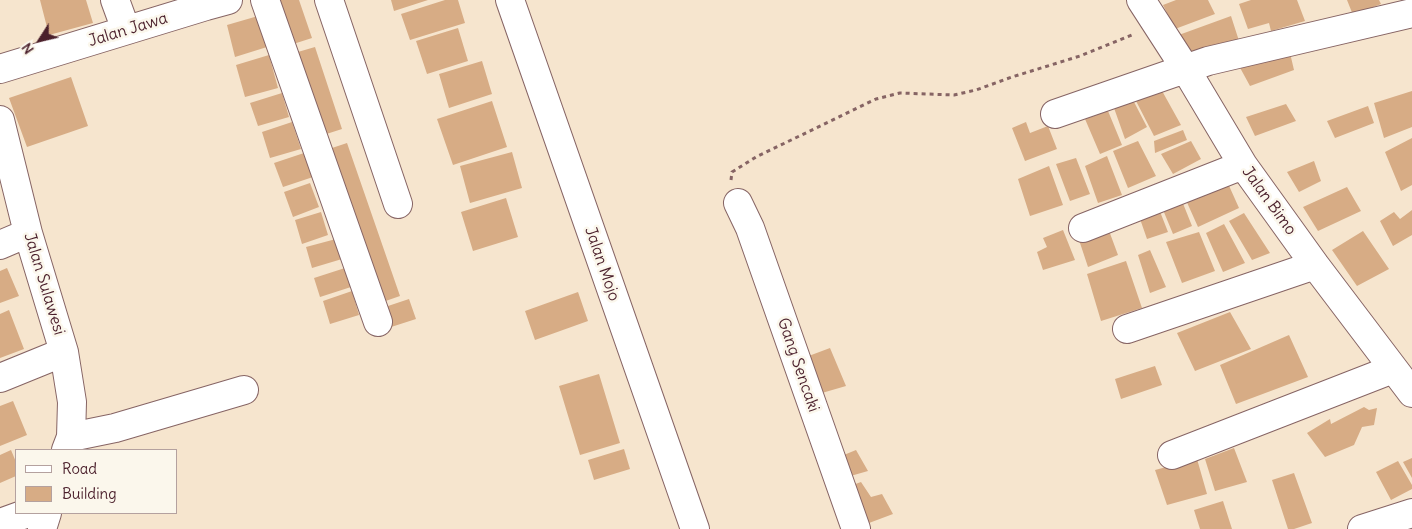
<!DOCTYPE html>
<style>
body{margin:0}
#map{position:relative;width:1412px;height:529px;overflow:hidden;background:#f6e5ce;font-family:Delius,sans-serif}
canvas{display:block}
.legend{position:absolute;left:15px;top:449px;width:162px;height:65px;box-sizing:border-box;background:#fbf7ec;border:1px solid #b4a19f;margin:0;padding:6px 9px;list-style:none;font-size:15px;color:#4a1f2b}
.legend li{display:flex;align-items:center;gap:10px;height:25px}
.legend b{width:25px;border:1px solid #b4a19f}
.north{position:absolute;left:15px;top:15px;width:50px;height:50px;-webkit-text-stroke:4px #fbf7ec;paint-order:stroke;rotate:235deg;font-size:14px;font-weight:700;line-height:20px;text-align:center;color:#4a1f2b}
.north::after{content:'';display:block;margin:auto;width:18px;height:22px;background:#4a1f2b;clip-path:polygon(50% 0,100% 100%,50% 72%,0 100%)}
</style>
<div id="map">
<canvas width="1412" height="529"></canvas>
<ul class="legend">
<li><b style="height:6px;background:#fff"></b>Road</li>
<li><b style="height:14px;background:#d7ac85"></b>Building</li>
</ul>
<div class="north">N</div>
</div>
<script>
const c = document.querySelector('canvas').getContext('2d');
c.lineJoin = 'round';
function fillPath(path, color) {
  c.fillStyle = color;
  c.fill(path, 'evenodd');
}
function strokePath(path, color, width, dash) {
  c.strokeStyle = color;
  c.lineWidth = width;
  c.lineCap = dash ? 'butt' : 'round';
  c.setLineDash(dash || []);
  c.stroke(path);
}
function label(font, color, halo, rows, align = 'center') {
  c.font = font + ' Delius,sans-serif';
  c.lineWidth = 5;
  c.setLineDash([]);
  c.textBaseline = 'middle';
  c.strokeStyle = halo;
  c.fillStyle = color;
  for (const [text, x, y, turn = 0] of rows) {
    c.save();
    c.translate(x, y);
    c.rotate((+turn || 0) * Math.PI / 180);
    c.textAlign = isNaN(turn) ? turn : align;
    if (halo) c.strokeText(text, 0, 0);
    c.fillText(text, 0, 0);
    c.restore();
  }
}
const building = new Path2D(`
 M40,0H86L93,23L49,35Z
 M278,0H299L312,38L287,46Z
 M391,0H428L394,11Z
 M445,0H458L465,23L410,40L401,14Z
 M1176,0H1208L1215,14L1175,29L1163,5Z
 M1251,0H1297L1305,21L1271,31L1269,23L1248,29L1239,4Z
 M1347,0H1379L1381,4L1353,15Z
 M258,16L267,47L235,57L227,25Z
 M1231,16L1240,44L1186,62L1176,36Z
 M458,28L468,61L427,74L416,41Z
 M315,47L342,129L317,137L291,54Z
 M1290,53L1294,70L1250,86L1238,64Z
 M269,55L278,88L245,97L236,65Z
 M482,61L492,94L449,108L439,74Z
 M71,77L88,126L27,147L9,98Z
 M1161,89L1181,125L1154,136L1135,99Z
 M1412,91V127L1384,138L1374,103Z
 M282,93L289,117L258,126L250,103Z
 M1133,100L1147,127L1125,139L1114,108Z
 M492,101L507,147L453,165L437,119Z
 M1286,104L1296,121L1255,136L1246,117Z
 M1368,106L1374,123L1335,138L1327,121Z
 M1108,111L1122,145L1100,154L1085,119Z
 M292,122L301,149L270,158L262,132Z
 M1026,122L1030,133L1048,126L1057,149L1025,161L1012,128Z
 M1183,130L1187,140L1155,153L1154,141Z
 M1412,138V185L1401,191L1385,152Z
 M1138,141L1156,176L1128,188L1113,151Z
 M1191,141L1201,159L1173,174L1161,154Z
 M347,143L400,296L377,304L323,151Z
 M512,152L522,188L470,203L460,166Z
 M304,153L313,177L283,187L274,163Z
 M1107,156L1122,195L1098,203L1085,166Z
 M1076,158L1090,194L1070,201L1056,164Z
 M1314,161L1321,181L1299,192L1287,172Z
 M1049,166L1063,205L1030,216L1018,179Z
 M1226,179L1239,208L1198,227L1185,198Z
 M310,183L319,207L293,217L284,192Z
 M1347,187L1361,211L1318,231L1303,207Z
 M1180,196L1192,226L1173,234L1161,205Z
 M506,198L518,237L473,251L461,212Z
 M1159,209L1168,232L1147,239L1139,216Z
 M1412,210V235L1393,246L1380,221L1394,212L1400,219Z
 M321,212L328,235L302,244L295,220Z
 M1244,213L1270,253L1252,260L1229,221Z
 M1224,224L1245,263L1223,272L1206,233Z
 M1108,228L1118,255L1088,267L1079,240Z
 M1063,230L1075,260L1043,270L1037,252L1047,247L1043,238Z
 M1363,231L1389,269L1357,286L1332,250Z
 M1199,232L1215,271L1182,283L1166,242Z
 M336,239L342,259L312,268L306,247Z
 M1150,250L1166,287L1150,293L1138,255Z
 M1126,261L1142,308L1101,321L1087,274Z
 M7,268L19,296L0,303V271Z
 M345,268L351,287L320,297L314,278Z
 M352,291L359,315L330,324L323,301Z
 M578,292L588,321L535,340L525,311Z
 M409,299L416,319L388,328L382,308Z
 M9,310L24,349L0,358V314Z
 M1230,312L1251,349L1195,371L1177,333Z
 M1289,335L1308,377L1236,404L1220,365Z
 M830,348L846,386L815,395L806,357Z
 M1155,366L1162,385L1121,399L1115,379Z
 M599,374L620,443L580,455L559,386Z
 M13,401L27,435L0,446V406Z
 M1364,407L1369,410L1377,408L1374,425L1362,427L1354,445L1325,457L1307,433L1330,419L1331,424Z
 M1234,448L1247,482L1215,491L1205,459Z
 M624,449L630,469L594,480L588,460Z
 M11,450L16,462V476L0,483V455Z
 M856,450L868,471L847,477L839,457Z
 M1412,458V478L1403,462Z
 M1197,459L1207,494L1167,505L1155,470Z
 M1398,461L1412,485V489L1391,500L1376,472Z
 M1294,473L1312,523L1294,529H1288L1272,480Z
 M861,482L871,497L882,494L893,514L861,526L850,486Z
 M1223,501L1232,529H1200L1194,510Z`);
const path = new Path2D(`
 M731,180L732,172L756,157L876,99L900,93L954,95L976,90L1012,77L1080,56L1132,35`);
const minor = new Path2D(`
 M115,0L126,30
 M265,0L378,322
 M329,0L398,204
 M510,0L695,529
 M1141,0L1185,68L1243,165L1315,265L1412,393
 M0,69L206,6L228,0
 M1055,114L1208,61L1412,13
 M0,120L28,233L64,352L72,402L71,437L66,450
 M738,203L750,228L856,529
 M1083,228L1243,165
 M0,245L28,233
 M1127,329L1315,265
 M0,378L64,352
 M71,437L115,428L244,390
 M1172,455L1393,369
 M0,523L28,513
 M42,529L47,513
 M1362,529L1412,513`);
const streetNames = [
 ["Jalan Jawa",128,30,-17],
 ["Jalan Bimo",1269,201,54],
 ["Jalan Mojo",602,264,71],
 ["Jalan Sulawesi",44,284,73],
 ["Gang Sencaki",798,365,71]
];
fillPath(building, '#d7ac85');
strokePath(minor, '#866464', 30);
strokePath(path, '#866464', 3, [4, 4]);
strokePath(minor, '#fff', 28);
label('16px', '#4a1f2b', '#fbf7ec', streetNames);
</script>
